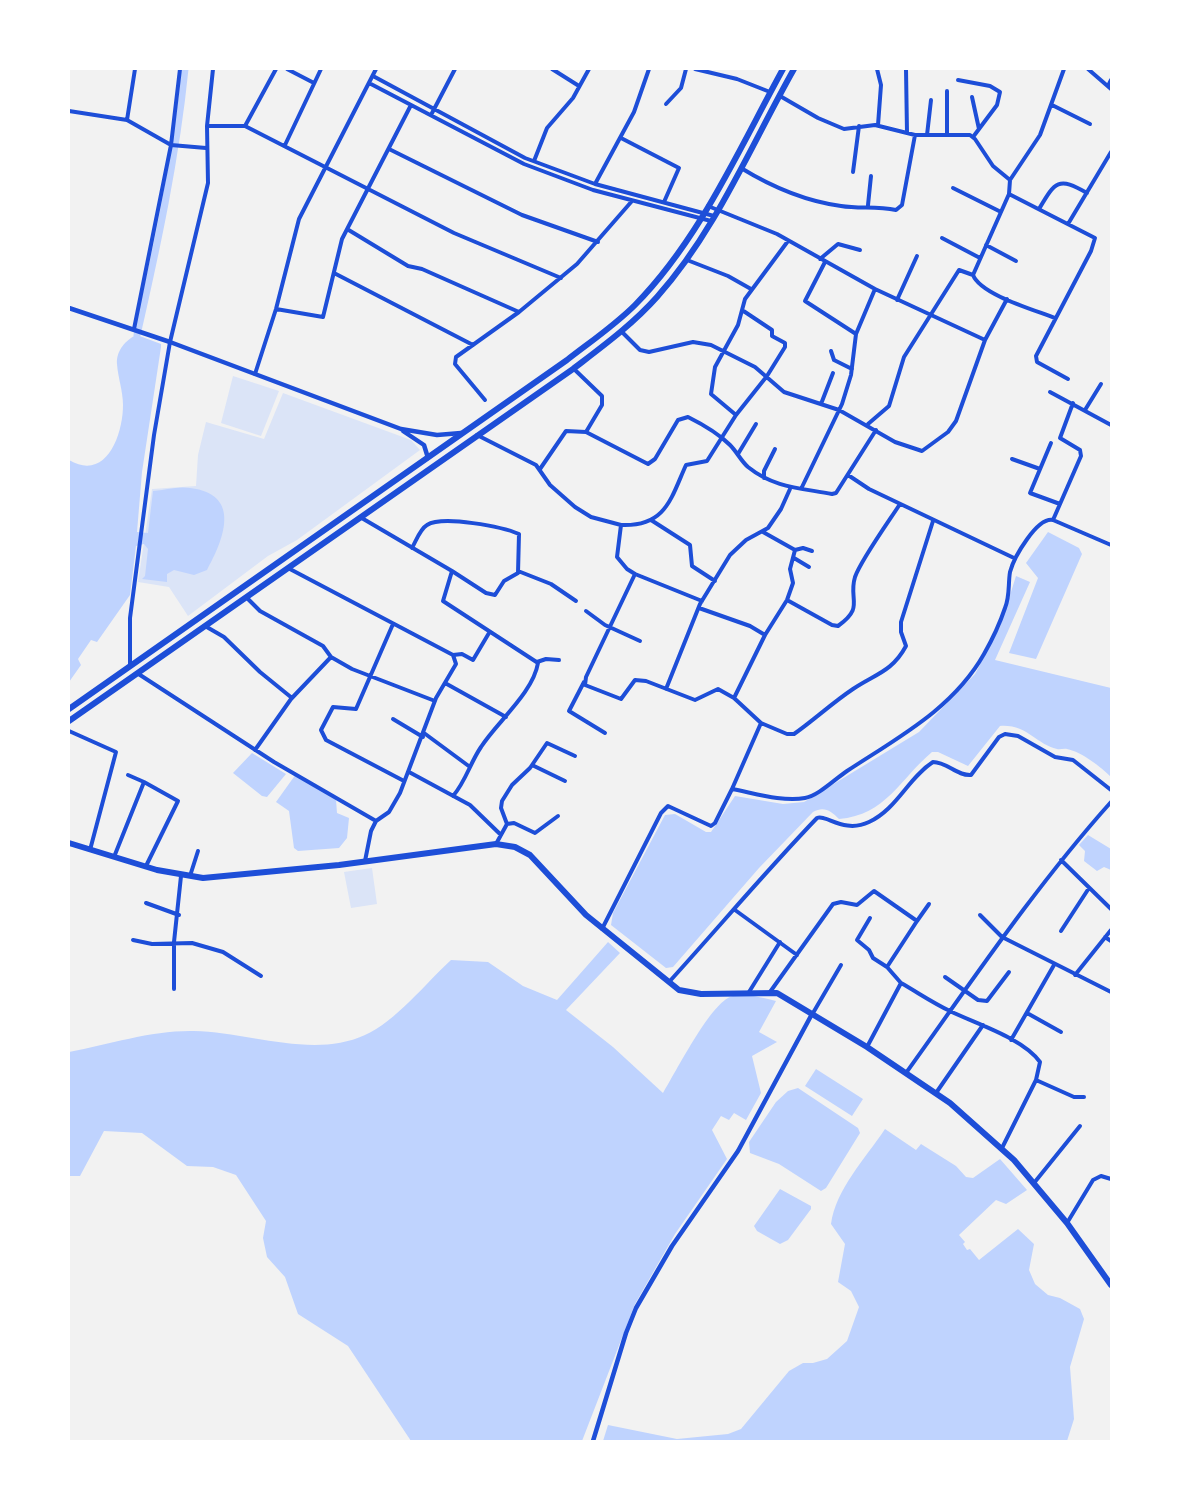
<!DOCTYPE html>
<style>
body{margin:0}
#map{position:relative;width:1180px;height:1510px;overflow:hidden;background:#f2f2f2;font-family:"Playfair Display",serif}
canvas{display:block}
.frame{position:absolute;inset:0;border:70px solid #fff;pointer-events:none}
</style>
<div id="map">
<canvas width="1180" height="1510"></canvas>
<div class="frame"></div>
</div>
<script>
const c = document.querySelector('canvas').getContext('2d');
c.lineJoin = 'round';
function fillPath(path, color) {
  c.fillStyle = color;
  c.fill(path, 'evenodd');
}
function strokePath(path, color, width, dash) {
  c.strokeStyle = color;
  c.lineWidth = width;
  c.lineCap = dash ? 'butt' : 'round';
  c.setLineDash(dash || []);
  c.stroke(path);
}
const green = new Path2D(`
 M233,376L279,391L261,436L221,423Z
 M283,393L411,440L420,450L297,540L268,556L188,616L169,587L138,582L152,489L196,486L198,455L206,422L264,439Z
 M372,868L377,904L351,908L344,872Z`);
const water = new Path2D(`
 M137,335L161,344V347L142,472L137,532L148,533L153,491C165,490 178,486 190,488C242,494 224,539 207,570L194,575L174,570L167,574V582L142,579L145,576L148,549L144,544L136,546L130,595L97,642L91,640L78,659L81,665L69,682V460C106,482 123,435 123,405C123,391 118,378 117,364C116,351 126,339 137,335Z
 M1048,532L1079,548L1082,554L1036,659L1009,653L1038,578L1026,563Z
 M1016,576L1030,582L995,660L1111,688V777C1101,767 1082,752 1067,749C1064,748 1060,750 1057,749C1037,745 1027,724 1000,726L968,766L938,752H932C900,779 886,815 839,819C831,811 824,806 813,812L759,868L673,967L666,968L611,925L613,913L665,815L675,814L706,832H711L735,796L783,804L804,802L919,732L975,674L1000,627Z
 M252,753L286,774L267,797L262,796L233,773Z
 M296,774L336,800L337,813L349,818L347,838L339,848L298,851L294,848L289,811L276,802Z
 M1088,835L1111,849V870L1104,867L1097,871L1084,861L1085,851L1079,845Z
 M608,942L620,953L566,1010L613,1047L663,1093C676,1072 709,1006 730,997C744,992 762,998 776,1001L759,1032L777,1042L752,1056L761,1093L746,1120L734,1113L729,1120L721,1116L712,1130L727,1159L675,1234L635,1304L582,1441H411L348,1346L298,1314L285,1277L267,1257L263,1238L266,1221L236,1175L213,1167L187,1166L142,1133L104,1131L80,1176H69V1052C110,1044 153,1030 194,1031C249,1032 313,1059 365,1035C395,1022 426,983 451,960L488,962L523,986L557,1000Z
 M816,1069L863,1099L852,1116L805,1086Z
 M798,1088L858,1128L860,1133L826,1188L821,1191L779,1164L750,1153L749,1142L776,1102L788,1091Z
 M885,1129L916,1150L921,1144L956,1166L966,1177L973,1178L1000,1159L1027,1190L1006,1204L996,1200L959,1235L965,1242L963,1244L967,1250L970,1249L979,1260L1018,1229L1034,1244L1029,1270L1035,1284L1048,1295L1060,1298L1080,1309L1084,1319L1070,1367L1074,1419L1067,1441H603L608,1425L677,1439L728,1434L741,1429L789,1371L803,1363H813L827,1359L847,1341L859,1307L851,1291L838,1282L845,1244L831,1224C836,1189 865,1159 885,1129Z
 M780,1189L811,1206V1209L788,1240L780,1244L757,1231L754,1226Z`);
const canal = new Path2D(`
 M137,335C157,247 176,159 185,69`);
const minor = new Path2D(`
 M287,69L314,83
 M552,69L579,86
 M695,69L737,79L770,92
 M877,69L881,85L878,125
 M906,69L907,133
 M1088,69L1111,89
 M373,76L525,158L595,184L714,216
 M958,80L990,86L1000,92L997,105L973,137
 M369,83L524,164L593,190L711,221
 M1108,86L1111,80
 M947,91V135
 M780,96L818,118L844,129L875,125L915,135H970L975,139L993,166L1010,180
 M972,97L979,129
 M666,104L681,88L686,69
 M1052,105L1090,124
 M69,111L127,120L135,69
 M431,115L455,69
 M127,120L171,145L206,148
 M207,126L213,69
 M245,126L276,69
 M927,135L931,100
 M621,138L679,168L664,202
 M285,145L321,69
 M389,149L522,215L598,242
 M534,161L547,128L573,98L589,69
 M741,168C772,187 804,201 841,206C859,209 876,206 896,210L902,205L915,135
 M853,172L859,126
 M595,184L634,112L649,69
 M953,188L1001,212
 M1009,194L1095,238L1091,251L1036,356L1037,362L1068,379
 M868,205L871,176
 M708,206L777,234L875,289L985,340
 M1039,209C1055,182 1058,176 1087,193
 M1068,224L1111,152
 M347,229L408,266L422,269L519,312
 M942,238L980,258
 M986,245L1016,261
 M820,259L838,244L860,250
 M687,260L728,276L751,289
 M825,262L805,301L856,334
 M334,273L473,345
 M897,300L917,256
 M276,309L323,317L342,239L411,105
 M1055,318C1035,310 981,295 973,275L1009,194L1010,180L1040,135L1064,69
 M134,329L171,145L180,69
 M622,332L640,350L649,352L693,342L711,345L755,367L784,392L839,410L895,442L922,451L948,432L956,421L985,340L1007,299
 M831,351L834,360L852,369
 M255,374L276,309L299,219L376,69
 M1050,392L1111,425
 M485,400L455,364L456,357L519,312L577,264L632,201
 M821,404L833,373
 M1085,410L1101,384
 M736,415L711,394L715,367L738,325L745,299L788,241
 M868,424L889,406L904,357L959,270L973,275
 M586,432L648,464L655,459L678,420L688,417C702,424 719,434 730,445C737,452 741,461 748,467C774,488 801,488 832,494L836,493L876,430
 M477,435L536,465L550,485L575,507L591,517L621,525L617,557L627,569L635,574L586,677L585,685L621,699L635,680L646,681L695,700L718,689L734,698L761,723
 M1051,443L1030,493L1060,504
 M738,454L756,424
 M1012,459L1040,469
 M540,469L566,431L586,432L602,405V396L574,369
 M848,475L869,489L1014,558
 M764,478V471L775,449
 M802,487L842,404L851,375L856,334L875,289
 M360,517L452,571L443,601L538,663C533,693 497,722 481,747C470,763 466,781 453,796
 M651,520L690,545L692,566L715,581
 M1053,520L1081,456L1080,450L1060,438L1073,403
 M621,525C666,527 671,498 686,465L707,461L736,415L767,376L785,347V343L772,336V330L742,310
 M412,548C416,541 420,529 427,525C443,515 503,527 519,534L518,573L504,581L495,595L486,593L452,571
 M795,550L803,548L812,551
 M794,558L809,567
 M288,568L453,655L456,664L436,698L400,793L389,812L376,821L371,831L365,861
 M518,571L551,584L576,601
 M635,574L702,601
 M246,597L260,611L323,646L331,657L352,669L435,701
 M787,600L832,625L838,626C865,607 848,600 855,577C861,560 889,521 900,504
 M699,608L750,626L765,635
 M586,611L605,625L640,641
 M393,624L356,709L333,707L321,730L326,740L404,781
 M205,626L224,637L260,672L292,698
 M453,655L462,654L473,660L489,633
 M537,662L546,659L559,660
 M130,665V618L154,435L170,342L208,183L207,126H245L454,233L561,278
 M137,673L274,762L376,821
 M584,682L569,711L605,733
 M445,683L506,717
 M666,689L700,604L730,555L746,540L768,528L781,509L790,489
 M734,698L765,635L787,600L793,583L790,569L795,550L763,532
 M393,719L423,737
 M69,731L116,752L90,850
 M424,733L470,767
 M255,750L291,699L331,657
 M532,765L565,781
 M409,772L470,805L501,835
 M144,782L178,801L146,866
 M732,789L761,723L787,734H794C814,720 832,703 853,689C875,674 892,672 906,646L901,632V622L933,521
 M507,824L514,823L535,833L558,816
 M496,844L507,824L501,808L502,801L512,785L530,768L547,743L575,756
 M114,857L144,782L128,775
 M1061,860L1111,909
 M190,876L198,851
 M146,903L179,915
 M735,910L797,955
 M980,915L1002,937L1111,992
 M870,918L857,940L869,950L873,958L887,967
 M917,921L929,904
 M602,929L661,813L668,806L711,826L715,823L732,789C754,793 782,802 805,798C818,796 835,779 847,771C897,738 953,709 984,654C992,640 1000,623 1005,608C1010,596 1008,584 1010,572C1014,557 1037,517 1053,520L1111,545
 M1061,931L1089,888
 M1105,937L1111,941
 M133,940L152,944L192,943L223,952L261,976
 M1075,975L1111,930
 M945,977L978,1000L987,1001L1009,972
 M669,982C719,927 766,871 817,818C826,814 844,834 869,822C897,809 908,778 933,762C947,762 957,776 971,775L999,737L1005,734L1018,736L1055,757L1073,760L1111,790
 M174,989V942L181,876
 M749,992L780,942
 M770,992L833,904L841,902L857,905L874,891L917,921L887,967L901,983
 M813,1013L841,965
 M1027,1013L1061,1032
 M1011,1040L1054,965
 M867,1047L901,983C917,992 933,1003 950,1011C976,1024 1023,1038 1040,1062L1036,1080L1002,1148
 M906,1073C972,981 1035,887 1111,802
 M1036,1080L1074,1097H1084
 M936,1093L983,1025
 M1034,1183L1080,1126
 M1067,1223L1093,1180L1101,1176L1111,1179`);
const tertiary = new Path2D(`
 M69,308L170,342L401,429L437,435L461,433
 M403,431L424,445L428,458
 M593,1441L626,1333L636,1308L672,1246L738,1151L812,1014`);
const trunk = new Path2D(`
 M69,709L567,360C590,342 614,326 635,305C700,239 739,149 783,69
 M69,721L573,369C603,346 632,325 657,297C716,231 751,145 794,69
 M69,843L157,870L203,878L339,865L496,844L515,847L530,855L586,915L679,990L701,994L777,993L867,1047L950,1103L1014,1160L1067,1223L1111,1285`);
fillPath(green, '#dbe4f7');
fillPath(water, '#bfd3fe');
strokePath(canal, '#bfd3fe', 7);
strokePath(minor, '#1d4ed8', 4);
strokePath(tertiary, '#1d4ed8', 4.5);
strokePath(trunk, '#1d4ed8', 6);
</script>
